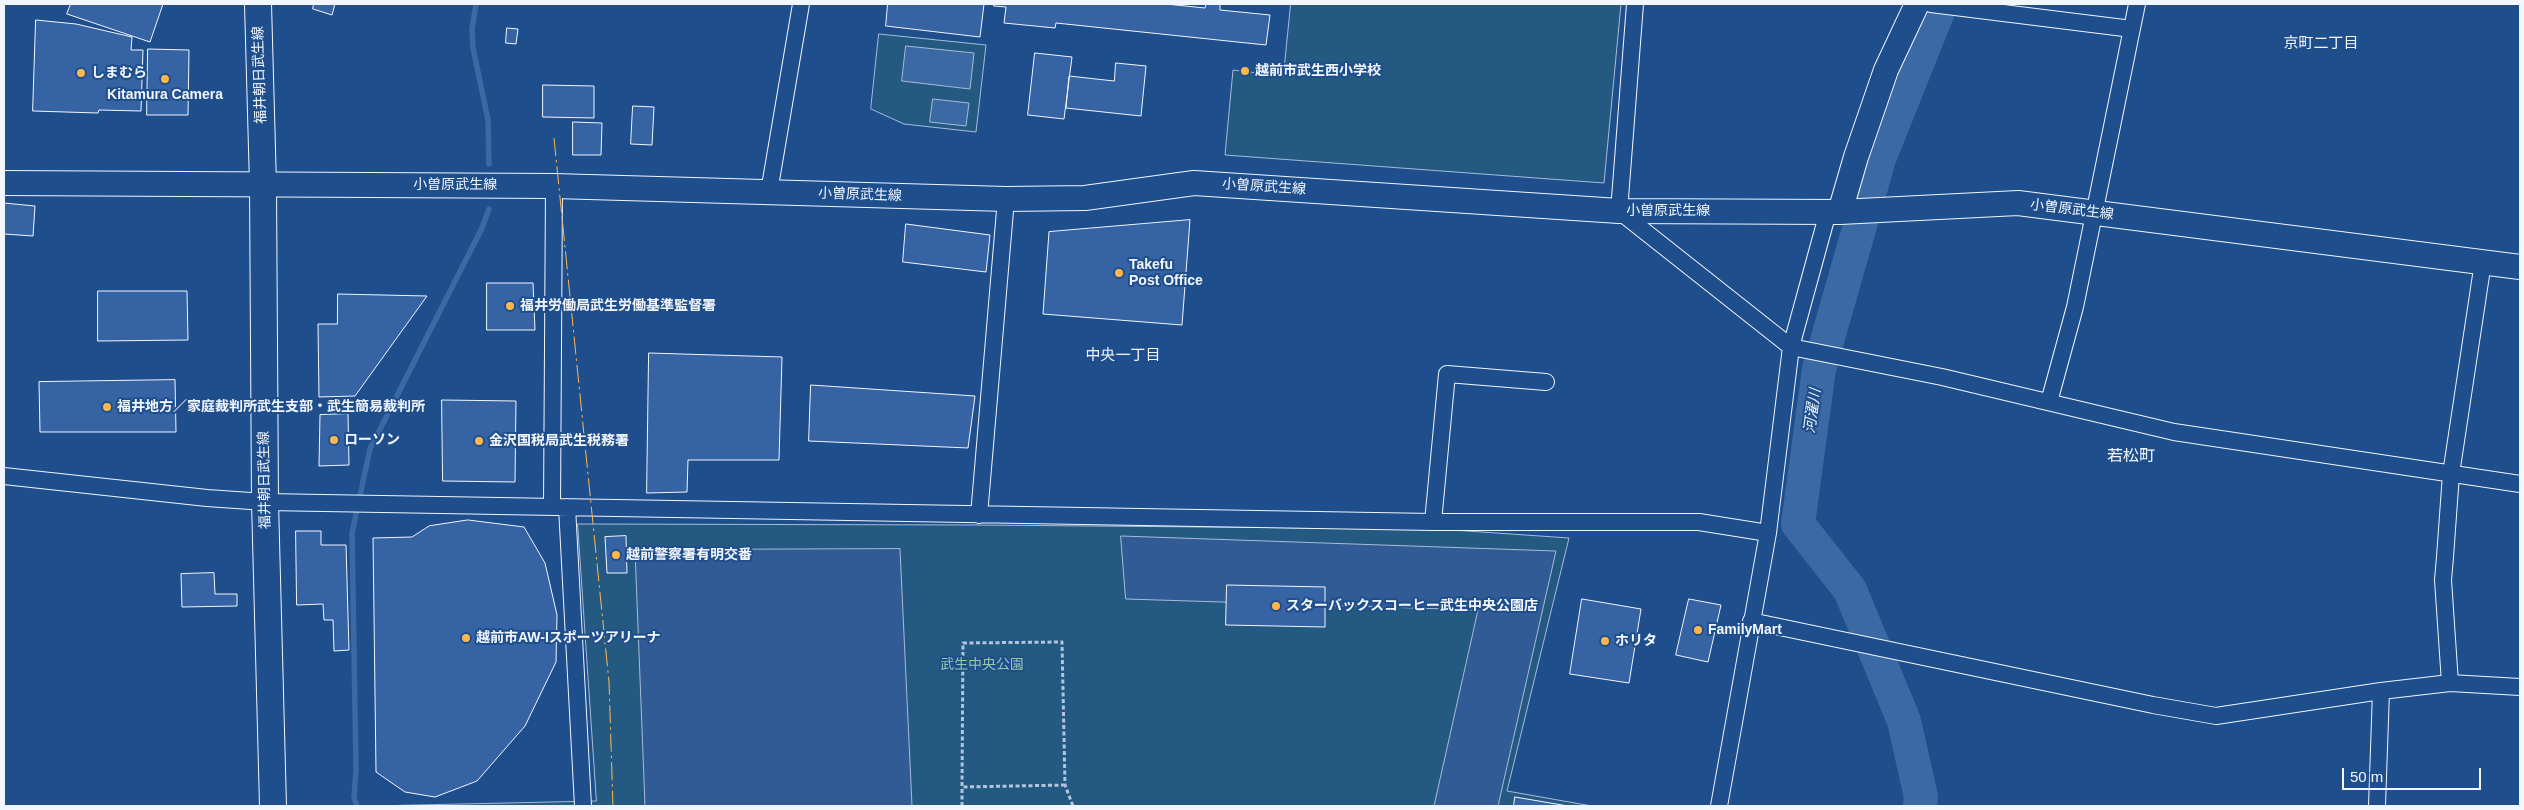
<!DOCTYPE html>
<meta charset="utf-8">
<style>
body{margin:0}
#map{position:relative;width:2524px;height:810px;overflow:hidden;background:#1f4e8c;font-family:Arial,sans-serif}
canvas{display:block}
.frame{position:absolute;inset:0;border:5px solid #f2f6ff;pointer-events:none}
.scale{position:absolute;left:2342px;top:768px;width:139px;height:22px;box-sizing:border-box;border:2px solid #f2f6ff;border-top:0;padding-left:6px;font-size:15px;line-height:18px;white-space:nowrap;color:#f2f6ff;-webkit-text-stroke:4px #1f4e8c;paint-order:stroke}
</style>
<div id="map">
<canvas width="2524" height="810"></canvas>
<div class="frame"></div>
<div class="scale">50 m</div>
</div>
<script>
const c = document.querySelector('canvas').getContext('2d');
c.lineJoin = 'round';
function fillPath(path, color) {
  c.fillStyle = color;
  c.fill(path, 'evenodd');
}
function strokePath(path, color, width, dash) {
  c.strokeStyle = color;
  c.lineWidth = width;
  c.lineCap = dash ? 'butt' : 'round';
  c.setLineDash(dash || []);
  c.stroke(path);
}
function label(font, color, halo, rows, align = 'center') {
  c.font = font + ' Arial,"Noto Sans JP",sans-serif';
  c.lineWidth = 4;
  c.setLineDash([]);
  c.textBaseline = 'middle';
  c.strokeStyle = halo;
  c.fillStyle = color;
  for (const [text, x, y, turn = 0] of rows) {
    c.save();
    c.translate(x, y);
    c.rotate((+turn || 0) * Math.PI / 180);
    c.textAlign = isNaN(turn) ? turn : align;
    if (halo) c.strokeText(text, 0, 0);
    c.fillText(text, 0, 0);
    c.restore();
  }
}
const green = new Path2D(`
 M1291,4H1621L1604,183L1225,155L1233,70L1283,76Z
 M879,34L986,45L976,132L904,124L871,109Z
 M578,524L977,525L1438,529L1569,538L1507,791L1592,806H372L596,801Z`);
const parking = new Path2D(`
 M1121,536L1556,551L1498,806H1434L1478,610L1126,599Z
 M900,549L912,806H645L635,550Z`);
const water = new Path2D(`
 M906,46L974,53L970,89L902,81Z
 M933,99L969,103L966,126L930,122Z`);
const stream = new Path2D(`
 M476,4L472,29L473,48L488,120L489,164
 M357,806L354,797L356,769L352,533L370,449L482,228L489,209`);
const river = new Path2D(`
 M1920,806L1921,797L1904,721L1850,590L1798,524L1819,369L1879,159L1941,4`);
const building = new Path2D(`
 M71,4H163L150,42L67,14Z
 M314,4H335L332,15L313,9Z
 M888,4H984L980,37L886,26Z
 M994,4H1166L1205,8L1206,4H1220V10L1270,15L1266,45L1056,23L1055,28L1004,23L1006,7L994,6Z
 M36,20L76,24L132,37L131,50H143L141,111L99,110L98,113L33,111Z
 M507,28L518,29L516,44L506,43Z
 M148,49L189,50L188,115H147Z
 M1035,53L1072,57L1064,119L1028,115Z
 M1116,63L1146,66L1141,116L1066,108L1069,76L1114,81Z
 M543,85L594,86V118L543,117Z
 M633,106L654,107L652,145L631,144Z
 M573,122L602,123L601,155H573Z
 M4,203L35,206L33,236L4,234Z
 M1190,220L1182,325L1043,314L1049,232Z
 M906,224L990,235L986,272L903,262Z
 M487,283H533L535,330H487Z
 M98,291H187L188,340L98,341Z
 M338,294L427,296L355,396L319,397L318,324H337Z
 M649,353L782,357L779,460H688L687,492L647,493Z
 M175,380L176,432H40L39,382Z
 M811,385L975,396L968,448L809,441Z
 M442,400L516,401L515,482L443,481Z
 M348,414L349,465L319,466L320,415Z
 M468,520L524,527L545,563L557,615L556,662L525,726L477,781L435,797L405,792L376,772L373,538L412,537L429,526Z
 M296,531H321V545H346L349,650L334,651L333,620H324L323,604L297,605Z
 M626,536L627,573H607L605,537Z
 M214,573L215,594H237V606L182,607L181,574Z
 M1227,585L1325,587V627L1226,625Z
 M1582,599L1641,609L1629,683L1570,674Z
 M1689,599L1721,605L1708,662L1676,655Z
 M1515,797L1568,806H1514Z`);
const path = new Path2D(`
 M1065,785L962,787L963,643L1062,642L1065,785L1073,806
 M962,806V787`);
const street = new Path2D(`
 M1635,4L1619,211L1791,347L1942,377L2174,432L2520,484
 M1931,4L2132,29
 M769,192L801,4
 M2049,402L2075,307L2137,4
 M4,476L207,498L265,502L1433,522H1699L1768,533
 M552,506L554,186
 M567,507L583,806
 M979,515L1006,199
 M1433,522L1447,374L1546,382
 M1751,621L2153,705L2216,716L2381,691L2450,683L2520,687
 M2450,683L2443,580L2445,557L2451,474L2483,262
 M1719,806L1768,533L1791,347L1828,212
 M2377,806L2381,691`);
const secondary = new Path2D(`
 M4,183L554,186L1006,199L1085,198L1194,183L1619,211L1840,212L2018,203L2520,267
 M1840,212L1856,157L1886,70L1917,4`);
const primary = new Path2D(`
 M258,4L263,185L265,502L273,806`);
const power = new Path2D(`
 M554,138L609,682L613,806`);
const markers = [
 [1245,71,5,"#ffb74d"],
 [81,73,5,"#ffb74d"],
 [165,79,5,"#ffb74d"],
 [1119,273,5,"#ffb74d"],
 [510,306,5,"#ffb74d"],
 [107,407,5,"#ffb74d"],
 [334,440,5,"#ffb74d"],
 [479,441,5,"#ffb74d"],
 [616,555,5,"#ffb74d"],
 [1276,606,5,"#ffb74d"],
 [1698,630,5,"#ffb74d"],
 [466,638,5,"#ffb74d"],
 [1605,641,5,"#ffb74d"]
];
const poiNames = [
 ["越前市武生西小学校",1255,71],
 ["しまむら",91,73],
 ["Kitamura Camera",165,95,"center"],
 ["Takefu",1129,265],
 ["Post Office",1129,281],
 ["福井労働局武生労働基準監督署",520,306],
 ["福井地方／家庭裁判所武生支部・武生簡易裁判所",117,407],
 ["ローソン",344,440],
 ["金沢国税局武生税務署",489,441],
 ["越前警察署有明交番",626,555],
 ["スターバックスコーヒー武生中央公園店",1286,606],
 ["FamilyMart",1708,630],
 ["越前市AW-Iスポーツアリーナ",476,638],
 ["ホリタ",1615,641]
];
const streetNames = [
 ["福井朝日武生線",260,75,-92],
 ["小曽原武生線",455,185],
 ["小曽原武生線",1264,187,4],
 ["小曽原武生線",860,195,2],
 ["小曽原武生線",2072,210,7],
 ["小曽原武生線",1668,211],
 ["福井朝日武生線",265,480,-91]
];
const parkNames = [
 ["武生中央公園",982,665]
];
const neighbourhoodNames = [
 ["京町二丁目",2321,44],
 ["中央一丁目",1123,356]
];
const waterNames = [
 ["河濯川",1813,411,-82]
];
const quarterNames = [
 ["若松町",2131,457]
];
fillPath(green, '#245a82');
strokePath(green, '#a8bbd7', 1);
fillPath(parking, '#305b95');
strokePath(parking, '#a8bbd7', 1);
fillPath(water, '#3b69a3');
strokePath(water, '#a8bbd7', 1);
strokePath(stream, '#3b69a3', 5.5);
strokePath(river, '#3b69a3', 34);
fillPath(building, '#3563a3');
strokePath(building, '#f2f6ff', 1);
strokePath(street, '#f2f6ff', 18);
strokePath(secondary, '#f2f6ff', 26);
strokePath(primary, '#f2f6ff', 28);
strokePath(path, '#b3c4dc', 3, [4, 2.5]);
strokePath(street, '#1f4e8c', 16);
strokePath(secondary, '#1f4e8c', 24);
strokePath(primary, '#1f4e8c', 26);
strokePath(power, '#ffb74d', 1, [18, 4, 2.5, 4]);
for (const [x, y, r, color] of markers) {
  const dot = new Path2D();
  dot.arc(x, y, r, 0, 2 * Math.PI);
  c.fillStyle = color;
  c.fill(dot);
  strokePath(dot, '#1f4e8c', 2);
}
label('bold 14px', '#f2f6ff', '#1f4e8c', poiNames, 'left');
label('14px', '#f2f6ff', '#1f4e8c', streetNames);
label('14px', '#97c8a6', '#1f4e8c', parkNames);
label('15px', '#f2f6ff', '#1f4e8c', neighbourhoodNames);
label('italic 15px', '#f2f6ff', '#1f4e8c', waterNames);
label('16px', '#f2f6ff', '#1f4e8c', quarterNames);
</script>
